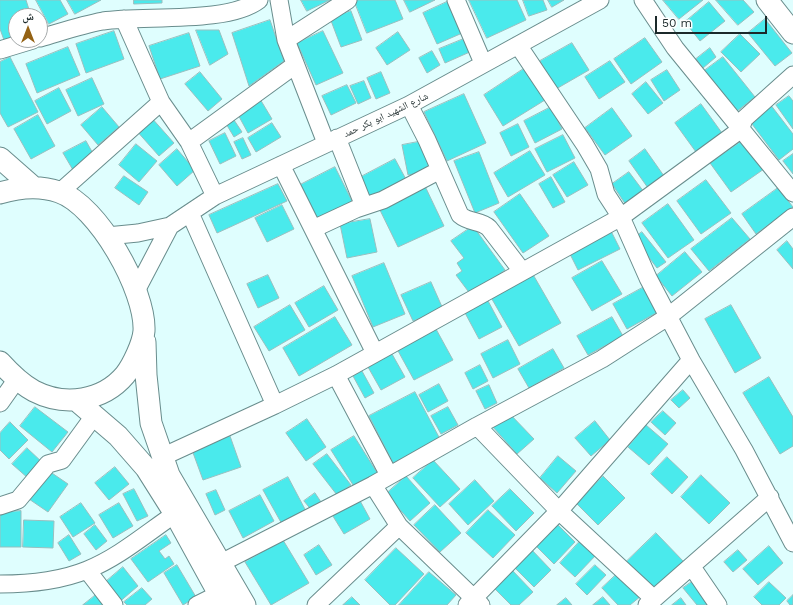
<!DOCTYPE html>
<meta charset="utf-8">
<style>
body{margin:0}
#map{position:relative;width:793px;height:605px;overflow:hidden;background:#dffefe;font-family:"Work Sans","Noto Naskh Arabic",sans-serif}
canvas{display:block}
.north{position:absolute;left:8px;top:8px;width:40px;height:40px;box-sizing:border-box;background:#fff;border:1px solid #a4a9aa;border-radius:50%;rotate:0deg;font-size:11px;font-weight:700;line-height:16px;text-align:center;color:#1b292a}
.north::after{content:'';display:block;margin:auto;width:14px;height:18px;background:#946214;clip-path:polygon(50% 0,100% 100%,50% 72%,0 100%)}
.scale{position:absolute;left:655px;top:16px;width:112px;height:18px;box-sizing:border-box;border:2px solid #1b292a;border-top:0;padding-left:5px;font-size:12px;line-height:14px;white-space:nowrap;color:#1b292a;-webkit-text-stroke:3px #fff;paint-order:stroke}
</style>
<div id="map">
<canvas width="793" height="605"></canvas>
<div class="north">ش</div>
<div class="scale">50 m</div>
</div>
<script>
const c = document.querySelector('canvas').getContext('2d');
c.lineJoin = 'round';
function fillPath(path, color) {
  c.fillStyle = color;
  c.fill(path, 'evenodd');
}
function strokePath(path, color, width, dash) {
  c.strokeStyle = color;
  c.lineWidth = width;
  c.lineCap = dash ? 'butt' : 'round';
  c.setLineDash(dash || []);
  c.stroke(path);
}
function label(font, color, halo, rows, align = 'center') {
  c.font = font + ' "Work Sans","Noto Naskh Arabic",sans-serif';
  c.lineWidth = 3;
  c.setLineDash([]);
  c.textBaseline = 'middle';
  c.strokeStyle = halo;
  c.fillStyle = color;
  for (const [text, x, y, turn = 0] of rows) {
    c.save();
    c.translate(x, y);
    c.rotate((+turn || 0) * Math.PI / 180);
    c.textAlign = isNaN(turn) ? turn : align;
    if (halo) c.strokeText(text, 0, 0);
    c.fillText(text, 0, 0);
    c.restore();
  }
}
const building = new Path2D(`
 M0,0H26L31,16H16V36L4,40L0,29Z
 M36,0H60L68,14L49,24Z
 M67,0H101L75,14Z
 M134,0H162V3L134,4Z
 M301,0H330L307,11Z
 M354,0H395L403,19L367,33Z
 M404,0H435L410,12Z
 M451,0L467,31L437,44L423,13Z
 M469,0H517L526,20L487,38Z
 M523,0H543L547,10L529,16Z
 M548,0H564L552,7Z
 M663,0H703L679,19Z
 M716,0H743L754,12L738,25Z
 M709,2L725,21L700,41L685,22Z
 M351,11L362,40L341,47L330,18Z
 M765,19L792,53L775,66L748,33Z
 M270,20L284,61L249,86L232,33Z
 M196,30H219L228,54L210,65Z
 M114,31L124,59L86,73L76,44Z
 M323,31L343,73L316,85L297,43Z
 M398,32L410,50L387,65L376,48Z
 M189,33L200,66L160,79L149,46Z
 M740,34L760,54L741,72L721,52Z
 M466,38L472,51L445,63L439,49Z
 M645,38L662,62L631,84L614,59Z
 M572,43L589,70L556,89L540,61Z
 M68,47L80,75L37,93L26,64Z
 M710,48L716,57L703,68L696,59Z
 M432,51L440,65L427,73L419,58Z
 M10,57L38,112L8,127L0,113V62Z
 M723,57L755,97L736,112L704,71Z
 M610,61L625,82L599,99L585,77Z
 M525,68L545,100L503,126L484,95Z
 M667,70L680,90L664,101L651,80Z
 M200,72L222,99L208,111L185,84Z
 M381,72L390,93L376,99L367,78Z
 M92,78L104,104L78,116L66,90Z
 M364,81L371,98L358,104L350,86Z
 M646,82L663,103L648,114L632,94Z
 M347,85L356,103L331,115L322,96Z
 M59,88L71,111L47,124L35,101Z
 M464,94L486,143L447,161L424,112Z
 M789,96L793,101V129L776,105Z
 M260,99L272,119L248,133L236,111Z
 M701,104L722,133L696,152L675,123Z
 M770,104L793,134V149L779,160L749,120Z
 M102,107L119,127L98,145L81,125Z
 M551,107L562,129L535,143L524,121Z
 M612,108L632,136L605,155L585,128Z
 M38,115L55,146L31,159L14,129Z
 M150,116L174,143L159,156L135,129Z
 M232,117L242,132L234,137L225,122Z
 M272,123L281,137L256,152L248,138Z
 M518,124L529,147L511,156L500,133Z
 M225,133L236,156L220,164L209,141Z
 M563,135L575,158L547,172L535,149Z
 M243,138L251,155L242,159L234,142Z
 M743,140L764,169L731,192L710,163Z
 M86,141L95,157L73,170L63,153Z
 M423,141L430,171L408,175L402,145Z
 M136,144L157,161L139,182L119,165Z
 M177,149L195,170L177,186L159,165Z
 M645,149L664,176L648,188L629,161Z
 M530,151L545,175L508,197L494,173Z
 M479,152L499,203L475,213L454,161Z
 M793,154V174L783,161Z
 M395,159L408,183L369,203L357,179Z
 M574,162L588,185L567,197L553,175Z
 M335,167L353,203L318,221L300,185Z
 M629,172L644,192L626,205L612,184Z
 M124,176L148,192L139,205L115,188Z
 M551,177L565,202L553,208L539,184Z
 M706,180L731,213L701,234L677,201Z
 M278,184L287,201L217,233L209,215Z
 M424,184L444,226L398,247L378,206Z
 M778,188L793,207L756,234L742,214Z
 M520,194L549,236L523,253L494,212Z
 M668,204L694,240L668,258L642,223Z
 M282,205L294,229L267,242L255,218Z
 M732,218L750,239L709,271L691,249Z
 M370,219L377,252L347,258L340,224Z
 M473,226L505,270L471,295L456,275L462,271L457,263L464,258L451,241Z
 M609,227L620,249L578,270L567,248Z
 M642,232L666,262L657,268L634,238Z
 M787,241L793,249V269L777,250Z
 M685,252L702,272L672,296L656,276Z
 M602,261L622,294L592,311L572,278Z
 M384,263L405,314L373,327L352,276Z
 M531,271L561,323L519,346L489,294Z
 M268,275L279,298L258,308L247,284Z
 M431,282L443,309L413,321L401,295Z
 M324,286L338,310L309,327L295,303Z
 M644,287L658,312L627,329L613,304Z
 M487,299L502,327L479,339L464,311Z
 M290,305L305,330L269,351L254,327Z
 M731,305L761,358L735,373L705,319Z
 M335,317L352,345L299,376L283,348Z
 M612,317L623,336L588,355L577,336Z
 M436,329L453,360L414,380L397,349Z
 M508,340L520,364L493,378L481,354Z
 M553,349L564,368L529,388L518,369Z
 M392,354L405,377L381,390L368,367Z
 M480,365L488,381L473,389L465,373Z
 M362,371L374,393L365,398L353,376Z
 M769,377L793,417V446L780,454L743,393Z
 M439,384L448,401L428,412L419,395Z
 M489,385L497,403L485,409L476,391Z
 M683,390L690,398L679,408L671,400Z
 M415,392L440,439L393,463L369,416Z
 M35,407L68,432L52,452L20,426Z
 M448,407L458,425L441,434L431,416Z
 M663,411L676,423L665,435L651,422Z
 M508,412L534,439L517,454L492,426Z
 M307,419L326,447L306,461L286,433Z
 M595,421L610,440L591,456L575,438Z
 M10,422L28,440L9,459L0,450V433Z
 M646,425L668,444L649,465L628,447Z
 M230,436L241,467L203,480L192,450Z
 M354,436L378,474L355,488L331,450Z
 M27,448L44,464L29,479L12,464Z
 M327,454L351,485L337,495L313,464Z
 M558,456L576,471L557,493L540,478Z
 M667,457L688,477L672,494L651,474Z
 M433,460L460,489L440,507L413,478Z
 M115,467L129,484L109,500L95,483Z
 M46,469L68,484L48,512L26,497Z
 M701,475L730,503L709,524L681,497Z
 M406,476L430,503L410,521L386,494Z
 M603,476L625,498L598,525L576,503Z
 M288,477L307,513L283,526L263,490Z
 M475,480L494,501L468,525L449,504Z
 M134,489L148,516L137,521L123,494Z
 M510,489L534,513L516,531L492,506Z
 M216,490L225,510L215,515L206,494Z
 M315,493L323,505L313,512L304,501Z
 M260,495L274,521L243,538L229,511Z
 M358,497L370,519L344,534L331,513Z
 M81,503L95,523L73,537L60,517Z
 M119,503L133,526L113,538L99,515Z
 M435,505L461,533L440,552L414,525Z
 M488,510L515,535L493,558L466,533Z
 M21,511V547H0V512Z
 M24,520L54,521L53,548L23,547Z
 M555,522L575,542L554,564L534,544Z
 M95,525L107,541L96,550L84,534Z
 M656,533L684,562L654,592L625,563Z
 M69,535L81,554L69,561L58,543Z
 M166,535L171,543L159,551L165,559L169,556L174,564L148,582L131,559Z
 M283,540L309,583L271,605L245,562Z
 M581,540L597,554L575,577L560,563Z
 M319,545L332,565L316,575L304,555Z
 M769,546L783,563L758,585L743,569Z
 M396,548L424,574L395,605H390L365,580Z
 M530,548L551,570L534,587L512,565Z
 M738,550L747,560L733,572L724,562Z
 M177,565L196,597L183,605L164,573Z
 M595,565L606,575L587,595L576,584Z
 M123,567L138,586L117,604L102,585Z
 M511,569L533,592L519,605H511L492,586Z
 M429,572L456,595L447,605H399Z
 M619,572L641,596L630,605H618L602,588Z
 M693,581L710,602L707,605H697L683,588Z
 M769,582L786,598L779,605H762L754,597Z
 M142,588L152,599L145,605H127L124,602Z
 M97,594L105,605H83Z
 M793,595V605H790L787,601Z
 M352,597L360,605H343Z
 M603,597L610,605H593Z
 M566,598L572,605H557Z
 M681,598L686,605H672Z`);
const minor = new Path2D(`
 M279,0L286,40L326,143
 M456,0L483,63
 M643,0L675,48L793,193
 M124,19L161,102L189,142L215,196
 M40,38C61,32 81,25 103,21C144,15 228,24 259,0
 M286,40L348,0
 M518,45L585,145L599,169L606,194L621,217L648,278L691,360L744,450L793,543
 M0,50L33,40
 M409,105L427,140L460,215C469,223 481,220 489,228L522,271
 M337,138L364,206
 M189,142L295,65
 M281,165L375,353
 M60,192L161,102
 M313,229L356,209L383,200L440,170
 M107,236L138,233L170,226L215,196L409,105L600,0
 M137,289L170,226
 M336,375L389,475
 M0,403L17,379
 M275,405L336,375L621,217L740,130L744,119L793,75
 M477,426L559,511L654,599
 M162,457L275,405L190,213
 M373,485L399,526L481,605
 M0,506L18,500L48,464L62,460L94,416
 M221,563L373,485L477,426L602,359L669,316L793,217
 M692,567L718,605
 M87,570L114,605
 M0,584C30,584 60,581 87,570C118,558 148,532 175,514
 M197,605L219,594
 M316,605L399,526
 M467,605L559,511L691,360
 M647,605L770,497`);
const major = new Path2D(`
 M767,0L793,33
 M0,158L33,187
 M0,193C20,187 39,185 59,192C98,205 146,291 144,331C143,343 133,365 125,375C103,401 65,407 34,391C21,384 10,373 0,362
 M145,342L146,375L151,423L169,475L245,605
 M76,400L118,436L146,468L175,514L225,605`);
const streetNames = [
 ["شارع الشهيد ابو بكر حمد",386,115,-25]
];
fillPath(building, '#4aeaec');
strokePath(building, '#99bfbf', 1);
strokePath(minor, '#698d8d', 19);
strokePath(major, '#698d8d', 23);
strokePath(minor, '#fff', 17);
strokePath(major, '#fff', 21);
label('10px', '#1b292a', '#fff', streetNames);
</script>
